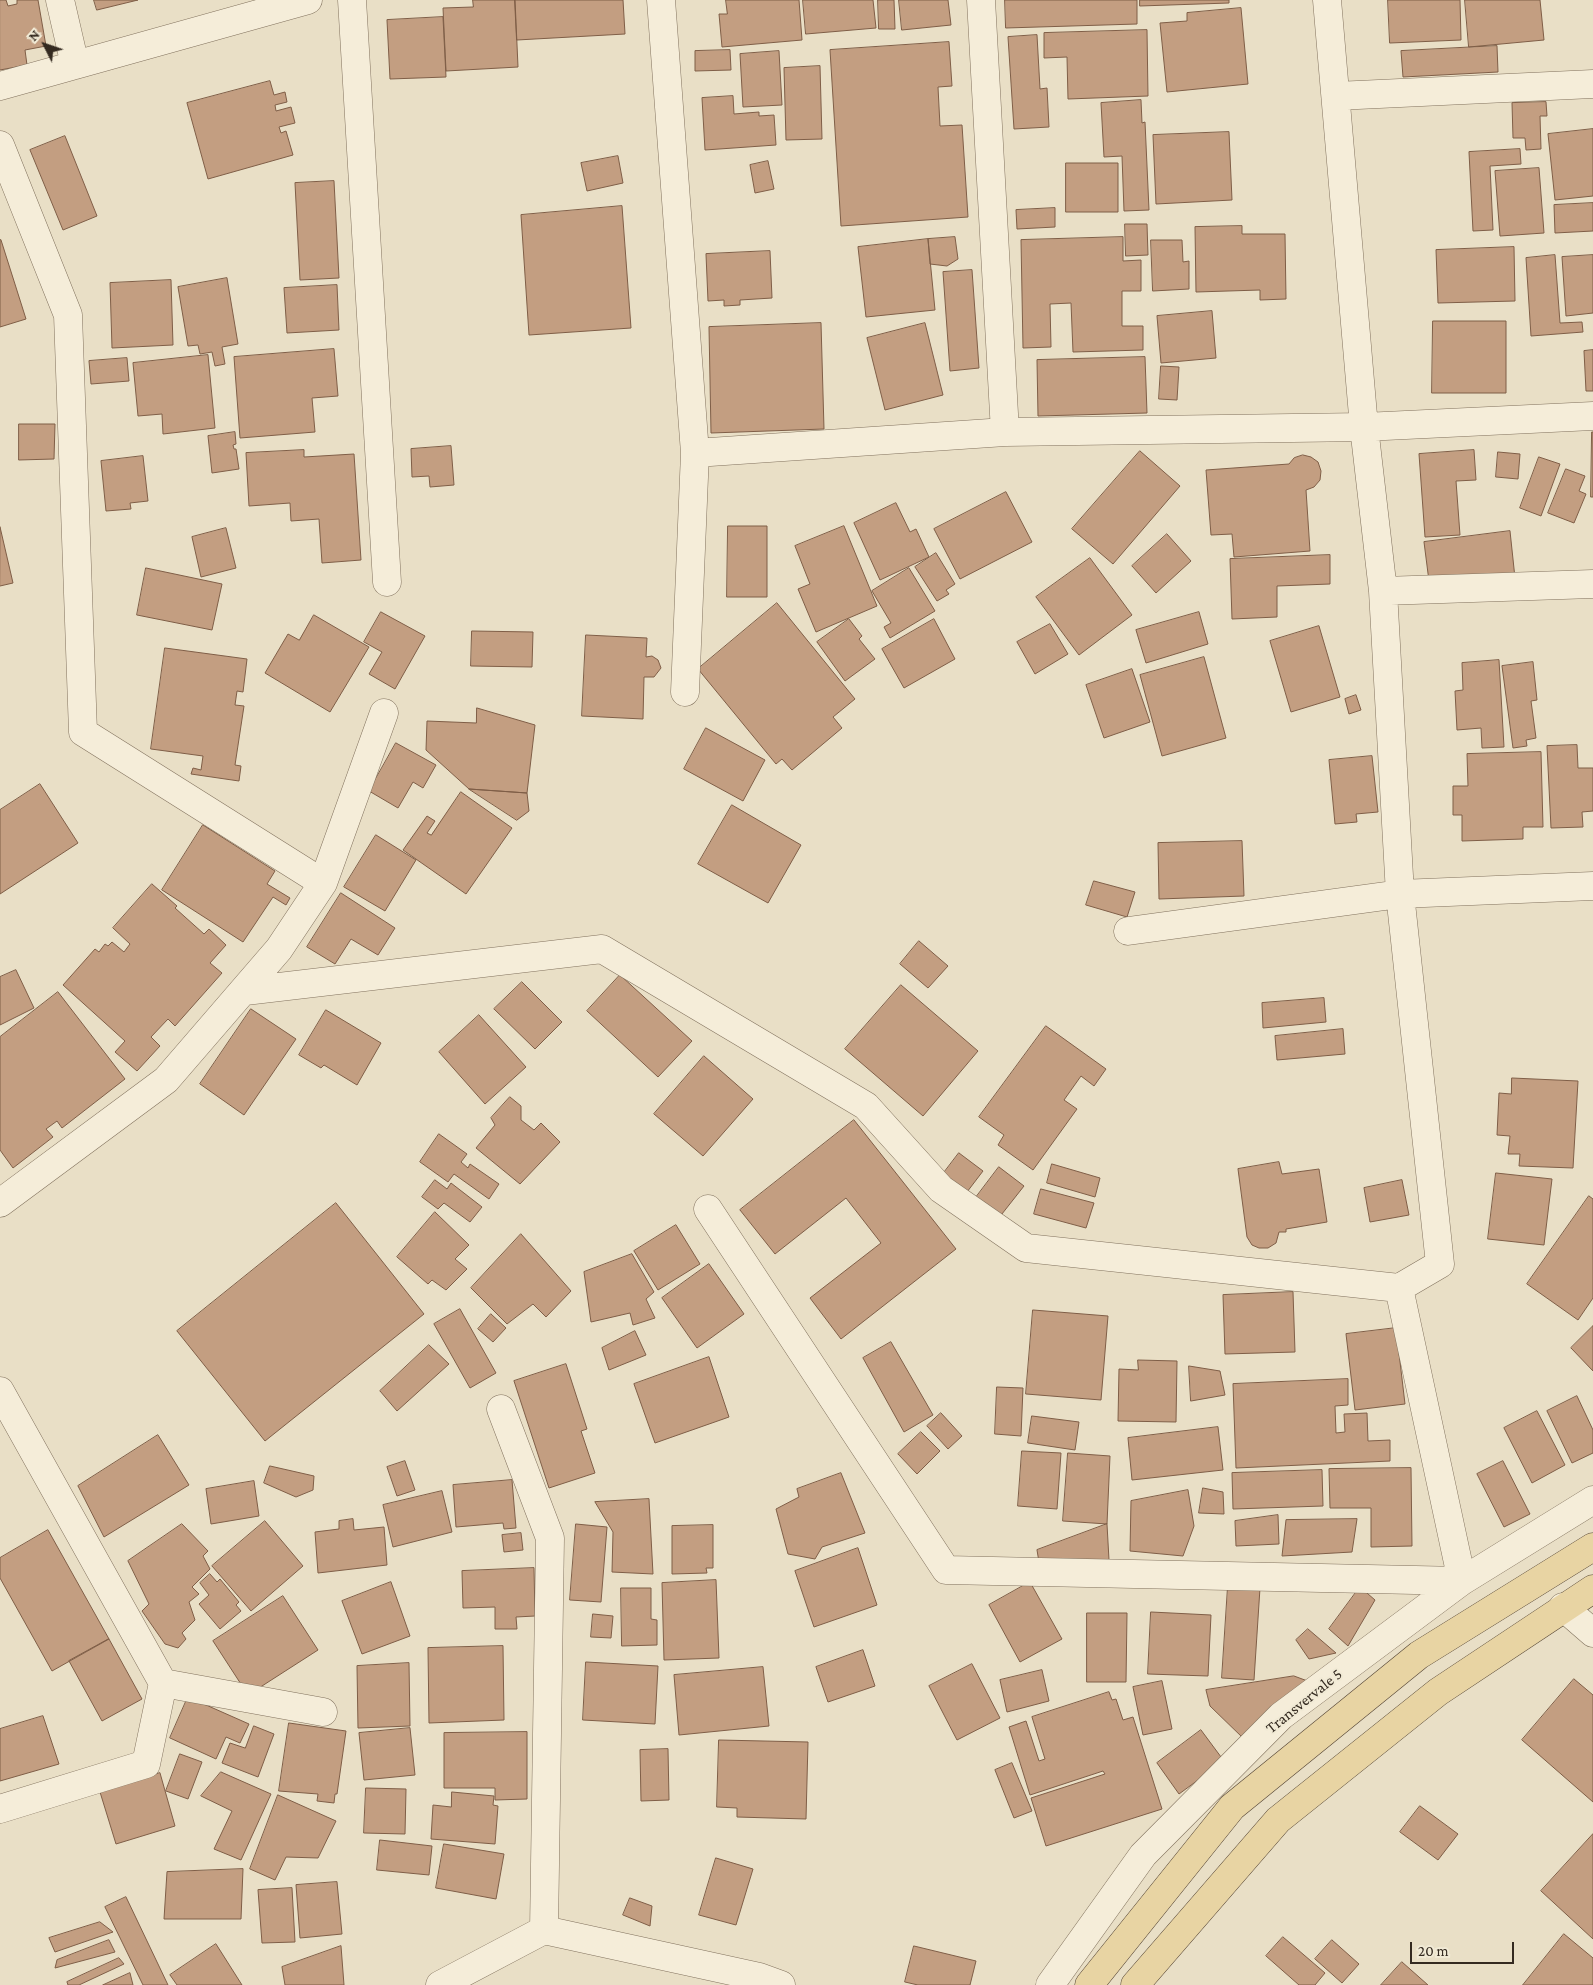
<!DOCTYPE html>
<style>
body{margin:0}
#map{position:relative;width:1593px;height:1985px;overflow:hidden;background:#e9dfc6;font-family:"Crimson Pro",serif}
canvas{display:block}
.north{position:absolute;left:20px;top:20px;width:50px;height:50px;-webkit-text-stroke:4px #f1ead5;paint-order:stroke;rotate:311deg;font-size:14px;font-weight:700;line-height:20px;text-align:center;color:#342a20}
.north::after{content:'';display:block;margin:auto;width:18px;height:22px;background:#342a20;clip-path:polygon(50% 0,100% 100%,50% 72%,0 100%)}
.scale{position:absolute;left:1410px;top:1942px;width:104px;height:22px;box-sizing:border-box;border:2px solid #342a20;border-top:0;padding-left:6px;font-size:15px;line-height:18px;white-space:nowrap;color:#342a20;-webkit-text-stroke:4px #f1ead5;paint-order:stroke}
</style>
<div id="map">
<canvas width="1593" height="1985"></canvas>
<div class="north">N</div>
<div class="scale">20 m</div>
</div>
<script>
const c = document.querySelector('canvas').getContext('2d');
c.lineJoin = 'round';
function fillPath(path, color) {
  c.fillStyle = color;
  c.fill(path, 'evenodd');
}
function strokePath(path, color, width, dash) {
  c.strokeStyle = color;
  c.lineWidth = width;
  c.lineCap = dash ? 'butt' : 'round';
  c.setLineDash(dash || []);
  c.stroke(path);
}
function label(font, color, halo, rows, align = 'center') {
  c.font = font + ' "Crimson Pro",serif';
  c.lineWidth = 4;
  c.setLineDash([]);
  c.textBaseline = 'middle';
  c.strokeStyle = halo;
  c.fillStyle = color;
  for (const [text, x, y, turn = 0] of rows) {
    c.save();
    c.translate(x, y);
    c.rotate((+turn || 0) * Math.PI / 180);
    c.textAlign = isNaN(turn) ? turn : align;
    if (halo) c.strokeText(text, 0, 0);
    c.fillText(text, 0, 0);
    c.restore();
  }
}
const building = new Path2D(`
 M0,0H6L8,6L17,4V0H38L46,46L25,50L27,65L0,70Z
 M94,0H138L97,10Z
 M473,0H515L518,67L446,71L443,8L473,7Z
 M515,0H623L625,34L517,40Z
 M726,0H799L802,40L722,47L719,14H727Z
 M803,0H873L876,28L806,34Z
 M878,0H894L895,29H879Z
 M899,0H948L951,25L902,30Z
 M1005,0H1137V24L1006,28Z
 M1140,0H1229V3L1140,6Z
 M1388,0H1460L1461,40L1390,43Z
 M1465,0H1540L1544,40L1469,47Z
 M1241,8L1248,84L1167,92L1160,23L1187,21V13Z
 M443,17L446,77L390,79L387,20Z
 M1147,30L1148,96L1068,99L1067,57L1044,58V33Z
 M1037,35L1040,89L1047,88L1049,127L1014,129L1008,37Z
 M949,42L952,86L938,87L940,126L962,125L968,217L841,226L830,50Z
 M1497,46L1498,72L1403,77L1401,51Z
 M730,50L731,70L695,71V51Z
 M779,51L782,105L743,107L740,54Z
 M820,66L822,139L786,140L784,68Z
 M270,81L274,95L285,92L287,102L275,105L276,111L291,107L295,123L279,127L281,133L286,131L293,155L208,179L187,103Z
 M733,96L734,114L759,112V116L774,115L776,145L705,150L702,98Z
 M1141,100L1142,123L1145,122L1149,210L1124,211L1122,156L1104,157L1101,103Z
 M1546,102L1547,116H1540L1541,149L1526,150L1525,138H1513L1512,103Z
 M1593,129V196L1555,200L1548,134Z
 M1229,132L1232,200L1156,204L1153,135Z
 M65,136L97,216L63,230L30,150Z
 M1520,149L1521,164L1490,166L1493,230L1473,231L1469,152Z
 M618,156L623,183L587,191L581,163Z
 M768,161L774,189L755,193L750,165Z
 M1066,163H1118V212H1066Z
 M1539,168L1544,233L1500,236L1495,171Z
 M334,181L339,278L300,280L295,183Z
 M1593,203V231L1555,233L1554,205Z
 M622,206L631,328L529,335L521,215Z
 M1055,208V227L1017,229L1016,210Z
 M1125,224H1147L1148,255L1126,256Z
 M1242,226V234H1285L1286,299L1260,300V290L1196,292L1195,227Z
 M955,237L958,259L947,266L930,264L928,239Z
 M1123,237V261L1141,260V291H1122V326H1143V350L1073,352L1071,303L1050,304L1051,347L1023,348L1021,240Z
 M928,239L935,310L866,317L858,247Z
 M1,240L26,319L0,327V240Z
 M1151,240H1182L1183,262L1189,261V289L1153,291Z
 M1514,247L1515,301L1438,303L1436,250Z
 M770,251L772,298L740,300V305L724,306V300L708,301L706,254Z
 M1555,255L1560,323L1582,322L1583,332L1531,336L1526,258Z
 M1593,255V313L1566,316L1562,257Z
 M972,270L979,368L950,371L943,272Z
 M227,278L238,344L222,347L225,364L215,366L212,352L200,354L198,345L188,346L178,287Z
 M171,280L173,345L112,348L110,283Z
 M337,285L339,330L287,333L284,288Z
 M1212,311L1216,358L1161,363L1157,316Z
 M1433,321H1506V393H1432Z
 M821,323L824,429L711,433L709,327Z
 M925,323L943,395L885,410L867,338Z
 M334,349L338,396L312,398L315,432L240,438L234,357Z
 M1593,350V391H1586L1584,351Z
 M208,355L215,428L163,434L162,414L138,416L133,363Z
 M1145,357L1147,413L1038,416L1037,360Z
 M127,358L129,381L91,384L89,361Z
 M1161,366L1179,367L1177,400L1159,399Z
 M19,424H55L54,459L19,460Z
 M235,432L236,444L233,445L234,449H236L239,469L212,473L208,436Z
 M1592,432H1593V497H1591Z
 M451,446L454,485L430,487L429,476L412,477L411,449Z
 M304,450V457L354,454L361,560L322,563L319,519L291,521L290,503L249,506L246,453Z
 M1474,450L1476,480L1456,481L1460,535L1425,537L1419,454Z
 M1140,451L1180,486L1113,564L1072,529Z
 M1498,452L1520,454L1518,479L1496,477Z
 M1303,455L1311,457L1318,462L1321,471L1320,480L1314,487L1306,490L1310,551L1234,557L1232,534L1211,535L1206,470L1289,464L1294,458Z
 M143,456L148,501L130,503L131,509L106,511L101,461Z
 M1539,457L1560,464L1541,516L1520,508Z
 M1566,469L1585,476L1579,491L1586,494L1574,523L1548,513Z
 M1006,492L1032,542L960,579L934,529Z
 M896,503L910,532L916,529L929,557L880,580L854,523Z
 M728,526H767V597H727Z
 M844,526L877,606L816,632L798,589L810,584L795,546Z
 M0,527L13,583L0,586Z
 M226,528L236,568L201,577L192,537Z
 M1510,531L1515,578L1430,589L1424,542Z
 M1167,534L1191,561L1156,593L1132,566Z
 M936,553L955,584L946,590L949,594L937,601L915,567Z
 M1330,555V584L1277,586V617L1232,619L1230,559Z
 M1090,558L1132,615L1079,655L1036,597Z
 M146,568L222,584L212,630L137,615Z
 M909,568L935,611L890,638L884,627L891,623L872,591Z
 M777,603L855,699L833,717L842,728L792,770L782,759L776,764L698,669Z
 M381,612L425,636L395,689L369,674L382,652L364,642Z
 M1199,612L1208,644L1146,663L1136,630Z
 M314,615L369,647L330,712L265,673L288,634L299,640Z
 M849,619L862,636L859,639L875,659L845,681L817,642Z
 M934,619L955,659L904,688L882,649Z
 M1050,624L1068,654L1035,674L1017,642Z
 M1319,626L1340,697L1291,712L1270,641Z
 M472,631L533,632L532,667L471,666Z
 M586,635L647,638L646,657L652,656L658,660L661,668L654,677H644L643,719L582,716Z
 M165,648L247,659L243,692L237,691L235,705L244,706L235,765L241,766L239,781L191,774L193,768L201,770L203,756L151,749Z
 M1204,657L1226,738L1162,756L1140,675Z
 M1499,660L1504,747L1482,748L1481,728L1457,730L1455,691L1463,690L1462,663Z
 M1533,662L1537,700L1531,701L1536,738L1526,740L1527,746L1513,748L1502,666Z
 M1132,669L1150,722L1104,738L1086,685Z
 M1356,695L1361,710L1349,714L1345,699Z
 M477,708L535,725L527,793L469,789L426,750L427,721L476,723Z
 M706,728L765,760L743,801L684,769Z
 M396,743L436,765L423,788L413,782L398,808L369,791Z
 M1577,745L1578,768H1593V811L1582,812L1583,827L1551,828L1547,746Z
 M1541,752L1543,827H1523V839L1462,841V815H1453V786H1468L1467,754Z
 M1372,756L1378,812L1356,814L1357,822L1335,824L1329,760Z
 M40,784L78,843L0,894V810Z
 M469,789L527,793L529,811L517,820Z
 M461,792L512,828L466,894L403,850L427,816L435,821L427,833L431,835Z
 M732,805L801,845L768,903L698,864Z
 M203,825L275,871L267,884L290,898L286,905L273,897L243,942L162,890Z
 M376,835L416,860L385,911L344,887Z
 M1242,841L1244,896L1159,899L1158,843Z
 M1094,881L1135,892L1127,917L1086,905Z
 M152,884L177,906L175,908L204,934L209,929L226,945L210,963L222,973L175,1026L168,1019L151,1037L160,1046L137,1071L115,1052L125,1041L63,985L95,949L99,952L105,944L108,946L112,942L124,952L130,944L113,928Z
 M341,893L395,928L378,955L351,939L335,964L307,947Z
 M919,941L948,966L928,988L900,964Z
 M16,970L34,1008L0,1025V977Z
 M620,975L692,1041L658,1077L587,1011Z
 M522,982L562,1022L535,1049L494,1009Z
 M901,985L978,1051L923,1116L845,1049Z
 M58,992L125,1079L62,1128L57,1121L46,1129L53,1137L13,1168L0,1150V1037Z
 M1324,998L1326,1022L1263,1028L1262,1003Z
 M251,1009L296,1039L244,1115L200,1084Z
 M326,1010L381,1043L357,1085L324,1065L321,1068L299,1055Z
 M479,1015L526,1067L485,1104L439,1052Z
 M1046,1026L1106,1069L1094,1086L1081,1076L1064,1100L1077,1109L1033,1170L998,1145L1004,1135L979,1117Z
 M1343,1029L1345,1054L1277,1060L1275,1036Z
 M704,1056L753,1099L703,1156L654,1114Z
 M1512,1078L1578,1081L1573,1168L1519,1166L1520,1154H1508L1510,1136L1497,1135L1499,1093L1511,1094Z
 M510,1097L521,1106V1120L534,1130L541,1123L560,1142L520,1184L476,1148L495,1125L491,1118Z
 M854,1120L956,1249L841,1339L810,1298L881,1243L846,1198L775,1254L740,1210Z
 M439,1134L467,1154L461,1162L468,1168L470,1164L499,1184L489,1199L454,1174L448,1182L420,1162Z
 M959,1153L983,1171L967,1192L943,1174Z
 M1279,1162L1282,1174L1319,1169L1327,1222L1286,1229V1232H1279L1276,1243L1268,1248H1259L1252,1245L1247,1237L1238,1169Z
 M1052,1164L1100,1178L1095,1197L1047,1183Z
 M999,1167L1024,1186L998,1219L974,1200Z
 M1496,1173L1552,1179L1544,1245L1488,1239Z
 M435,1180L447,1189L451,1183L482,1207L470,1222L444,1203L438,1209L422,1197Z
 M1402,1180L1409,1215L1370,1222L1364,1188Z
 M1041,1189L1094,1203L1086,1228L1034,1214Z
 M1589,1196L1593,1199V1298L1578,1320L1527,1284Z
 M336,1203L424,1314L265,1441L177,1331Z
 M435,1212L469,1245L455,1259L467,1269L446,1290L432,1280L428,1284L397,1257Z
 M676,1225L700,1264L658,1290L634,1251Z
 M521,1234L571,1291L546,1317L533,1304L507,1324L471,1288Z
 M632,1254L654,1292L646,1299L655,1318L633,1325L630,1313L591,1322L584,1272Z
 M709,1264L744,1314L697,1348L662,1298Z
 M1293,1292L1295,1352L1225,1354L1223,1295Z
 M460,1309L496,1373L470,1388L434,1324Z
 M1033,1310L1108,1316L1101,1400L1026,1394Z
 M491,1314L506,1328L493,1342L478,1329Z
 M1593,1326V1371L1571,1348Z
 M1396,1328L1405,1404L1355,1410L1346,1334Z
 M635,1331L646,1355L609,1370L602,1348Z
 M891,1342L933,1415L904,1432L863,1358Z
 M429,1345L449,1364L397,1411L380,1391Z
 M709,1357L729,1417L655,1443L634,1384Z
 M1138,1360L1177,1361L1176,1422L1118,1421L1119,1369L1138,1370Z
 M566,1364L587,1429L581,1431L595,1473L549,1488L514,1381Z
 M1189,1366L1220,1371L1225,1395L1191,1401Z
 M1348,1379V1405L1335,1406L1336,1433L1345,1432L1344,1414L1367,1413L1368,1441L1390,1440V1461L1236,1468L1233,1384Z
 M997,1387L1023,1388L1021,1436L995,1434Z
 M1577,1396L1593,1430V1453L1572,1463L1547,1411Z
 M1537,1411L1565,1465L1532,1483L1504,1428Z
 M941,1413L962,1436L948,1449L927,1426Z
 M1032,1416L1079,1422L1075,1450L1028,1443Z
 M1218,1427L1223,1470L1132,1480L1128,1438Z
 M921,1432L940,1451L917,1474L898,1454Z
 M158,1435L189,1485L104,1537L78,1486Z
 M1022,1451L1061,1453L1057,1509L1018,1506Z
 M1068,1453L1110,1456L1107,1524L1063,1521Z
 M405,1461L415,1490L397,1496L387,1467Z
 M1503,1461L1530,1514L1504,1527L1477,1474Z
 M270,1466L314,1476L313,1490L296,1497L264,1483Z
 M1411,1468L1412,1546L1371,1547V1508H1330L1329,1469Z
 M1322,1470L1323,1506L1233,1509L1232,1473Z
 M841,1473L865,1533L822,1547L815,1559L788,1554L776,1509L799,1497L797,1489Z
 M512,1480L516,1528L504,1529L503,1523L456,1527L453,1485Z
 M254,1481L259,1516L211,1524L206,1489Z
 M1203,1488L1223,1492L1224,1514L1199,1513Z
 M1188,1490L1194,1526L1183,1556L1130,1551L1131,1501Z
 M442,1491L452,1532L393,1547L383,1505Z
 M649,1499L653,1574L612,1572L613,1532L595,1502Z
 M1278,1515L1279,1544L1236,1546L1235,1521Z
 M353,1519L354,1530L384,1527L387,1565L318,1573L315,1532L339,1529V1521Z
 M1357,1519L1352,1552L1282,1556L1286,1520Z
 M265,1521L303,1566L251,1611L212,1566Z
 M182,1524L208,1551L203,1556L210,1569L192,1587L199,1594L189,1602L195,1620L182,1633L186,1639L178,1648L165,1644L142,1611L149,1604L128,1561Z
 M576,1524L607,1527L601,1602L570,1600Z
 M1107,1524L1109,1560L1039,1562L1037,1550Z
 M713,1525V1568H706L707,1573L672,1574V1526Z
 M48,1530L109,1639L52,1671L0,1578V1558Z
 M521,1533L523,1550L504,1552L502,1535Z
 M858,1548L877,1605L814,1627L795,1571Z
 M534,1568L535,1616L516,1617L517,1629H495V1607L463,1608L462,1571Z
 M210,1574L217,1582L220,1579L239,1602L236,1605L241,1611L220,1629L199,1604L209,1595L200,1583Z
 M716,1580L719,1658L664,1660L662,1583Z
 M391,1582L410,1636L362,1654L342,1601Z
 M1030,1582L1062,1639L1020,1662L989,1605Z
 M1228,1586L1260,1588L1254,1680L1222,1678Z
 M1360,1587L1375,1600L1348,1646L1329,1629Z
 M621,1588H651V1619L657,1620V1645L622,1646Z
 M283,1596L318,1650L248,1695L213,1641Z
 M1151,1612L1211,1615L1208,1676L1148,1674Z
 M1087,1613H1127L1126,1682H1087Z
 M593,1614L613,1616L611,1638L591,1637Z
 M1308,1629L1336,1653L1309,1659L1296,1640Z
 M109,1639L142,1699L102,1721L69,1661Z
 M503,1646L504,1720L429,1723L428,1648Z
 M863,1650L875,1686L828,1702L816,1667Z
 M586,1662L658,1666L655,1724L583,1720Z
 M409,1663L410,1726L358,1728L357,1666Z
 M972,1664L1000,1718L957,1740L929,1686Z
 M763,1667L769,1726L679,1735L674,1675Z
 M1042,1670L1049,1701L1007,1712L1000,1680Z
 M1294,1676L1313,1683L1243,1738L1210,1706L1206,1690Z
 M1574,1679L1593,1695V1802L1522,1740Z
 M1162,1681L1172,1729L1143,1735L1133,1687Z
 M1109,1692L1112,1700L1116,1699L1123,1720L1133,1717L1162,1809L1046,1846L1031,1798L1105,1774L1103,1771L1030,1795L1009,1727L1026,1721L1039,1761L1045,1759L1032,1717Z
 M188,1697L249,1724L240,1743L226,1737L216,1759L170,1738Z
 M43,1716L59,1764L0,1781V1729Z
 M289,1723L346,1731L337,1794H335L334,1803L317,1801L318,1794L279,1791Z
 M254,1726L274,1734L258,1777L222,1763L230,1743L245,1748Z
 M410,1728L415,1775L364,1780L359,1733Z
 M1201,1730L1224,1761L1179,1794L1157,1763Z
 M527,1732V1799L495,1800V1788H444V1733Z
 M719,1740L808,1742L806,1819L737,1817V1808L717,1807Z
 M668,1749L669,1800L641,1801L640,1750Z
 M180,1754L202,1762L188,1799L166,1791Z
 M1012,1763L1032,1811L1014,1818L995,1770Z
 M221,1772L271,1794L241,1860L214,1849L232,1811L201,1796Z
 M160,1773L175,1826L116,1844L100,1792Z
 M366,1788L406,1789L405,1834L364,1833Z
 M452,1792L494,1796L493,1805L498,1806L495,1844L431,1839L433,1805L451,1807Z
 M278,1795L336,1821L318,1858L286,1857L275,1880L250,1869Z
 M1420,1806L1458,1834L1438,1860L1400,1832Z
 M1593,1834V1939L1541,1891Z
 M380,1840L432,1846L429,1875L377,1870Z
 M444,1844L504,1854L496,1899L436,1888Z
 M716,1858L753,1869L736,1925L699,1915Z
 M243,1869L241,1919H164L167,1872Z
 M337,1882L342,1934L300,1938L296,1885Z
 M292,1888L295,1942L262,1943L258,1890Z
 M126,1897L168,1985H143L105,1907Z
 M630,1898L652,1906L650,1926L623,1915Z
 M100,1922L113,1932L55,1952L49,1938Z
 M1564,1934L1593,1958V1985H1523Z
 M1283,1937L1325,1973L1315,1985H1299L1266,1956Z
 M109,1940L115,1952L55,1968L57,1960Z
 M1332,1940L1359,1964L1342,1983L1315,1959Z
 M216,1944L242,1985H177L170,1975Z
 M341,1946L344,1985H285L282,1967Z
 M914,1946L976,1961L970,1985H918L905,1982Z
 M119,1958L124,1964L79,1985H68L67,1982Z
 M1402,1962L1428,1985H1381Z
 M130,1973L133,1985H103Z`);
const minor = new Path2D(`
 M60,0L75,65
 M352,0L387,582
 M661,0L695,453L685,692
 M981,0L1005,432
 M0,86L308,0
 M1336,96L1593,84
 M0,145L68,315L83,732L323,883
 M695,453L1005,432L1364,427L1593,416
 M1383,591L1593,584
 M1128,931L1400,894L1593,886
 M245,991L602,949L866,1106L941,1189L1026,1248L1399,1288
 M0,1203L166,1080L279,949L323,883L384,713
 M708,1209L946,1570L1462,1581L1399,1288L1440,1264L1400,894L1383,591L1364,427L1327,0
 M0,1391L163,1683L146,1764L0,1809
 M501,1409L550,1538L544,1930
 M1563,1607L1593,1633
 M163,1683L323,1712
 M440,1985L544,1930L759,1977L781,1985
 M1050,1985L1143,1855L1281,1716L1462,1581L1593,1500`);
const major = new Path2D(`
 M1089,1985L1232,1807L1419,1655L1593,1547
 M1135,1985L1278,1820L1438,1692L1593,1589`);
const streetNames = [
 ["Transvervale 5",1304,1701,-39]
];
fillPath(building, '#c39e81');
strokePath(building, '#7f5e47', 1);
strokePath(minor, '#82725e', 29);
strokePath(major, '#514132', 29);
strokePath(minor, '#f5edd9', 28);
strokePath(major, '#e8d4a3', 28);
label('16px', '#342a20', '#f1ead5', streetNames);
</script>
